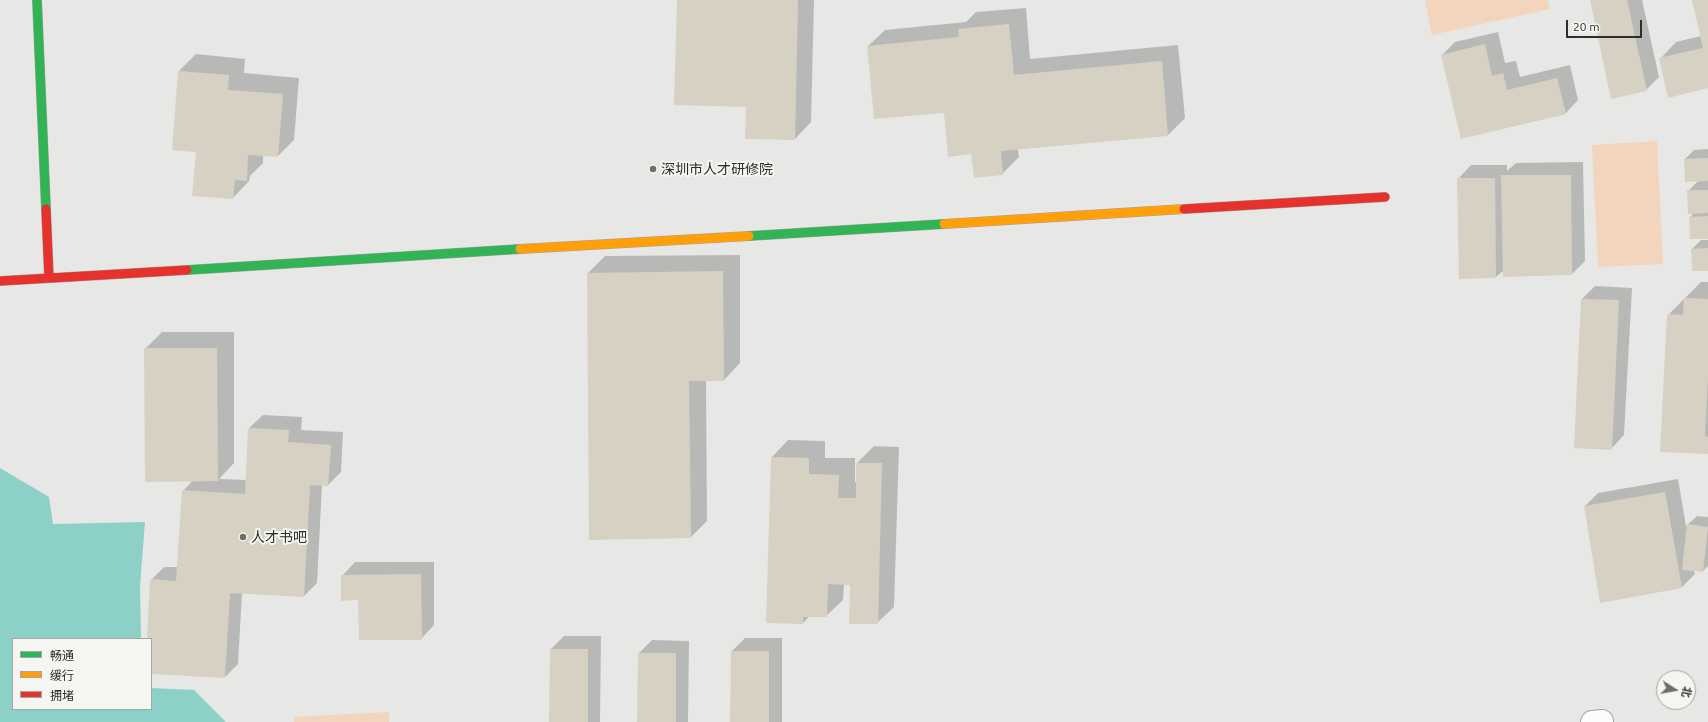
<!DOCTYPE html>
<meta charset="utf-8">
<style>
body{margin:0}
#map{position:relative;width:1708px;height:722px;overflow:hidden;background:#e7e8e5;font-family:Ubuntu,"Noto Sans SC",sans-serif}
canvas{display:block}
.legend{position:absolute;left:12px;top:638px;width:140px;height:72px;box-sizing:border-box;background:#f5f6f2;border:1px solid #a5a6a3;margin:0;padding:5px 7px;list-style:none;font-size:12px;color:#2d2d2c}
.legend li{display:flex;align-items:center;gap:8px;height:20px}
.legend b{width:20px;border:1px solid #a5a6a3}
.north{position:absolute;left:1656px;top:670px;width:40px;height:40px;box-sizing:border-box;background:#f5f6f2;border:1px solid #a5a6a3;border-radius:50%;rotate:101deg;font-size:11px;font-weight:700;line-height:16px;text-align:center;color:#2d2d2c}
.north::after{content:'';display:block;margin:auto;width:14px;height:18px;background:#6e6e6d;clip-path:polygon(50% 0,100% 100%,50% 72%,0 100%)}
.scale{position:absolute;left:1566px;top:20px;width:76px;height:18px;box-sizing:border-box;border:2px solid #2d2d2c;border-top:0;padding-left:5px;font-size:12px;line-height:14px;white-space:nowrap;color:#2d2d2c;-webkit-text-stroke:3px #f5f6f2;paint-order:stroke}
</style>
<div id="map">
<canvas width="1708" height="722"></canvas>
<ul class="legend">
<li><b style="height:5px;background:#30b455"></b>畅通</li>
<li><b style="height:5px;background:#ff9f0a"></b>缓行</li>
<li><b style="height:5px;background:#e5322d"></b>拥堵</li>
</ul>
<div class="north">北</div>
<div class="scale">20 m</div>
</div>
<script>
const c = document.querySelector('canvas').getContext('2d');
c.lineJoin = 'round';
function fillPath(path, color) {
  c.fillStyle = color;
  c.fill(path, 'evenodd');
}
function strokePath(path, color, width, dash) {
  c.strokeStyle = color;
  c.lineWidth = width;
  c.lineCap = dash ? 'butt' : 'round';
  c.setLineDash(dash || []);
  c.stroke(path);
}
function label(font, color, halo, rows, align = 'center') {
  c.font = font + ' Ubuntu,"Noto Sans SC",sans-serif';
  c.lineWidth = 4;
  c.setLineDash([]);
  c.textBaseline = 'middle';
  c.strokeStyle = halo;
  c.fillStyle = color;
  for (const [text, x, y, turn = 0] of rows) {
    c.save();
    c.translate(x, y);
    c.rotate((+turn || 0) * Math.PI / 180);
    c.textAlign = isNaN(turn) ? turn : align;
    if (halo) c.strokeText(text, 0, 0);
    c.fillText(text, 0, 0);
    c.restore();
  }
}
const green = new Path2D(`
 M1425,0H1548L1550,9L1432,35Z
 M1657,141L1663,264L1598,267L1592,145Z
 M389,712V722H294L293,717Z`);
const water = new Path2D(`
 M0,468L49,497L53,524L145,522L140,586L141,639H13V709H151V688L194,690L226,722H0Z`);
const shadow = new Path2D(`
 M678,0H814L811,122L795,139L747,106Z
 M1591,0H1642L1659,77L1646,90Z
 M1693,0H1708V87L1660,59L1676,42L1701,36Z
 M1026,8L1030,59L1178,45L1185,118L1168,135L1018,149L1019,157L1002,174L972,153L945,112L868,46L885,30L966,22L976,12Z
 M1498,32L1505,63L1516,61L1520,77L1570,65L1578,100L1565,114L1461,138L1442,55L1455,42Z
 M196,54L245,59L244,73L299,78L294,140L278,156L263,155V163L250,176L249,181L233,198L197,151L179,71Z
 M1708,149V238H1691L1690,217L1695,212L1688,191L1699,180L1685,159L1694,150Z
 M1583,162L1585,261L1572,274L1504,270L1496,277L1458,179L1471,165H1507V171L1516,163Z
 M1701,240H1708V270L1692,249Z
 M740,255V363L724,380H706L707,521L690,538L588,273L605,256Z
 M1701,282H1708V453L1668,315Z
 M1595,286L1632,288L1624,435L1611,449L1582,299Z
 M162,332H234V463L219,479L247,480L249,428L263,415L302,417L301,430L343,432L341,472L328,485H322L317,583L304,596L242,593L238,664L225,677L151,673V639H148L151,580L164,567H178L183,491L193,480L145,349Z
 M788,440L825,441V458H855V482H857V463L874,446L899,447L894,607L877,623L851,584H844L843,600L826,616H810L803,623L767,622L772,457Z
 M1678,479L1686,526L1697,516L1708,517V566L1703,571L1694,570L1695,574L1682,587L1585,506L1598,493Z
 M355,562H434V625L421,639L359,599L342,576Z
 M564,636H601L600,722H550L551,649Z
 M745,638H782V722H731L732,651Z
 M652,640L689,641L688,722H638L639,653Z`);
const building = new Path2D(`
 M677,0H798L795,140L745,139L746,107L674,105Z
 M1590,0H1627L1647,91L1611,99Z
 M1692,0H1708V88L1668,98L1659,58L1703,48Z
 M1009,24L1014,75L1162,61L1168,136L1001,151L1003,175L974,178L971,154L948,157L944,113L874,119L867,46L959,37L958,29Z
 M1485,44L1492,76L1503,73L1507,90L1557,78L1566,114L1461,139L1441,55Z
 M178,71L229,75L228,90L283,94L278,157L248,155L247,181L235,180L233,199L192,196L196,152L172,150Z
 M1708,158V181L1685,182L1684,159Z
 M1501,175H1571L1572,275L1503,277Z
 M1457,178H1495L1496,278L1459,279Z
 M1687,190H1708V213L1688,214Z
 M1708,216V239H1690L1689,217Z
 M1708,248V271H1692L1691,249Z
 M723,271L724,381H689L691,538L589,540L587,273Z
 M1684,298L1708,299V377L1705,436L1708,437V454L1660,452L1667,314L1683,315Z
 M1581,299L1619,300L1612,450L1574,448Z
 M144,348H217L218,481L145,482Z
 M248,428L289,430L288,442L331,445L328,486L310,485L304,597L230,593L225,678L151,674V639H147L150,579L176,581L182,490L245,494Z
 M771,457L809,458V474L839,475L838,498H856V463H882L878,624H849L850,585L828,584L827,617H803V624L766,623Z
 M1665,492L1682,588L1600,603L1584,506Z
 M1687,524L1708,527L1703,572L1682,570Z
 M421,574L422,640H359L358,600L341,601V575Z
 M550,649H588V722H549Z
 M731,651H769V722H730Z
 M638,653H676V722H637Z`);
const street = new Path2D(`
 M1592,722L1602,721`);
const fast = new Path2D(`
 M37,0L46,209
 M749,236L944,224
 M187,270L520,249`);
const slow = new Path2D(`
 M944,224L1184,209
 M520,249L749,236`);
const jam = new Path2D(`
 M46,209L49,278
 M1184,209L1385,197
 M0,281L187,270`);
const markers = [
 [653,169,4,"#6e6e6d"],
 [243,537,4,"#6e6e6d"]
];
const poiNames = [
 ["深圳市人才研修院",661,169],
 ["人才书吧",251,537]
];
fillPath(green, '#f3d4bd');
fillPath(water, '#8dd0c8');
fillPath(shadow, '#0003');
fillPath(building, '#d6d1c3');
strokePath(street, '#a0a19f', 24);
strokePath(fast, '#a0a19f', 10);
strokePath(slow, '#a0a19f', 10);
strokePath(jam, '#a0a19f', 10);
strokePath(street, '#fbfcfb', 22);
strokePath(fast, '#30b455', 9);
strokePath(slow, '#ff9f0a', 9);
strokePath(jam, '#e5322d', 9);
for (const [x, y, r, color] of markers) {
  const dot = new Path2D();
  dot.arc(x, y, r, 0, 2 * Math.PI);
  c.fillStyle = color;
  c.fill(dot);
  strokePath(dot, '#f5f6f2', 1.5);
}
label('14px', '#2d2d2c', '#f5f6f2', poiNames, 'left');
</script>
